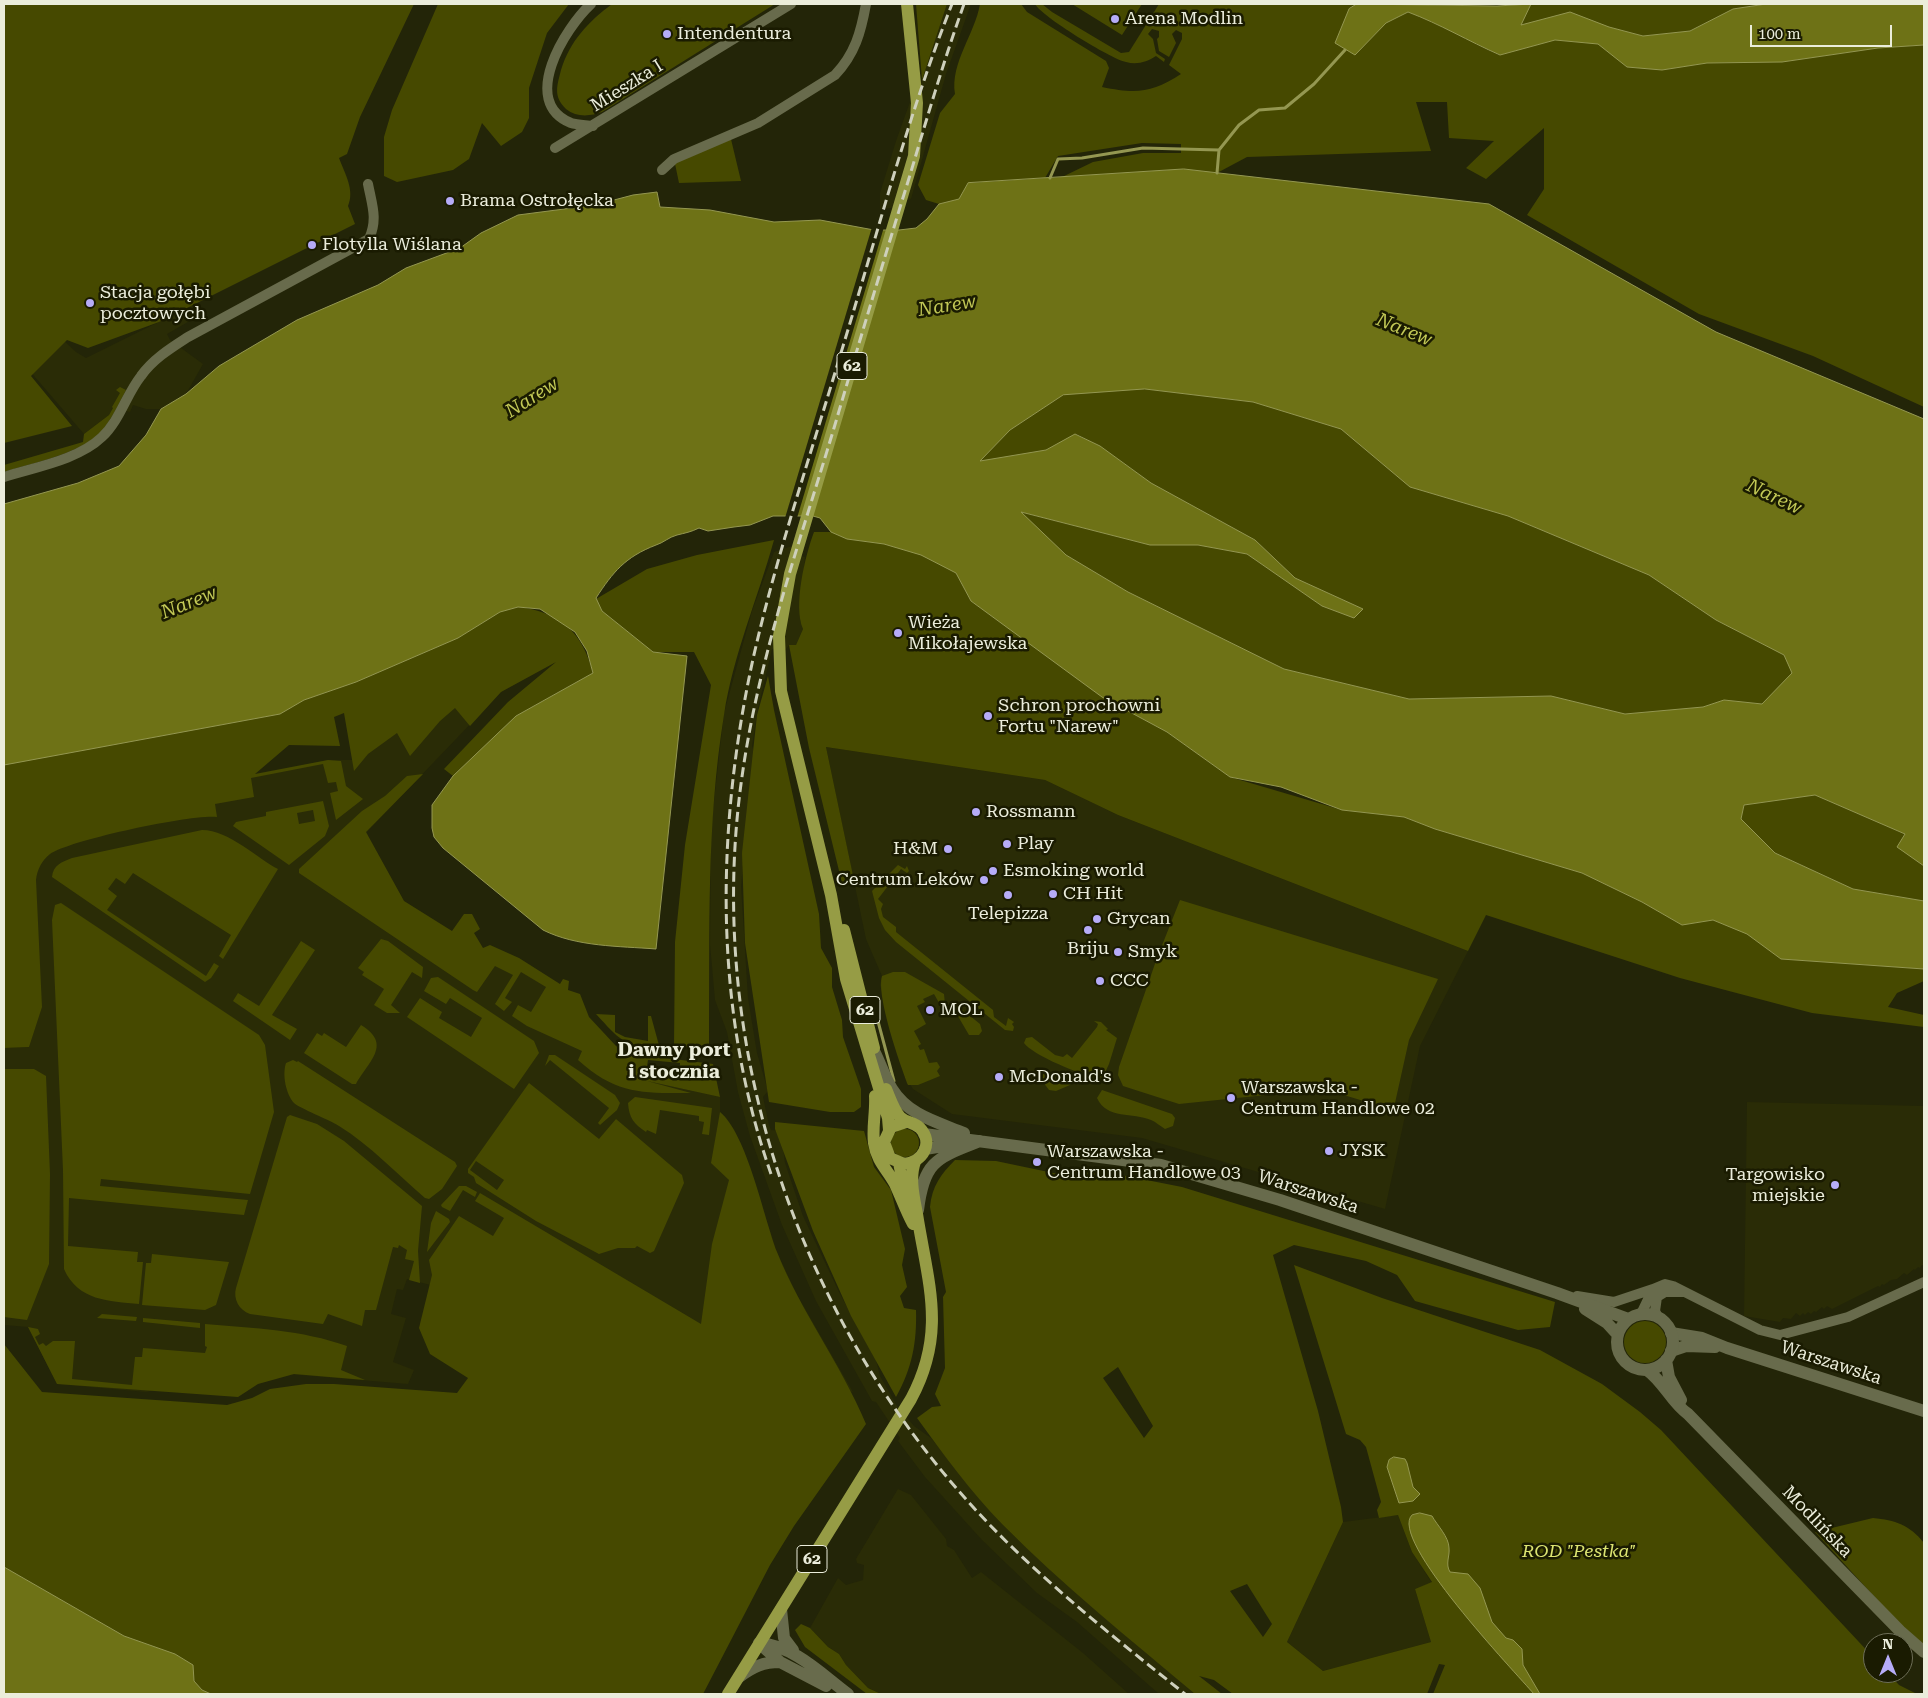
<!DOCTYPE html>
<meta charset="utf-8">
<style>
body{margin:0}
#map{position:relative;width:1928px;height:1698px;overflow:hidden;background:#232508;font-family:"Roboto Serif",serif}
canvas{display:block}
.frame{position:absolute;inset:0;border:5px solid #ebeddb;pointer-events:none}
.north{position:absolute;left:1863px;top:1633px;width:50px;height:50px;box-sizing:border-box;background:#1a1b01;border:1px solid #6e6f58;border-radius:50%;rotate:0deg;font-size:14px;font-weight:700;line-height:20px;text-align:center;color:#ebeddb}
.north::after{content:'';display:block;margin:auto;width:18px;height:22px;background:#b6acf8;clip-path:polygon(50% 0,100% 100%,50% 72%,0 100%)}
.scale{position:absolute;left:1750px;top:25px;width:142px;height:22px;box-sizing:border-box;border:2px solid #ebeddb;border-top:0;padding-left:6px;font-size:15px;line-height:18px;white-space:nowrap;color:#ebeddb;-webkit-text-stroke:4px #1a1b01;paint-order:stroke}
</style>
<div id="map">
<canvas width="1928" height="1698"></canvas>
<div class="frame"></div>
<div class="north">N</div>
<div class="scale">100 m</div>
</div>
<script>
const c = document.querySelector('canvas').getContext('2d');
c.lineJoin = 'round';
function fillPath(path, color) {
  c.fillStyle = color;
  c.fill(path, 'evenodd');
}
function strokePath(path, color, width, dash) {
  c.strokeStyle = color;
  c.lineWidth = width;
  c.lineCap = dash ? 'butt' : 'round';
  c.setLineDash(dash || []);
  c.stroke(path);
}
function label(font, color, halo, rows, align = 'center') {
  c.font = font + ' "Roboto Serif",serif';
  c.lineWidth = 5;
  c.setLineDash([]);
  c.textBaseline = 'middle';
  c.strokeStyle = halo;
  c.fillStyle = color;
  for (const [text, x, y, turn = 0] of rows) {
    c.save();
    c.translate(x, y);
    c.rotate((+turn || 0) * Math.PI / 180);
    c.textAlign = isNaN(turn) ? turn : align;
    if (halo) c.strokeText(text, 0, 0);
    c.fillText(text, 0, 0);
    c.restore();
  }
}
const built = new Path2D(`
 M947,4H971L946,74L911,199L906,198L891,208L880,209V193L896,141L910,102L915,101Z
 M4,284L76,352L86,358L195,304L200,315L167,334L170,340L203,364L186,394L161,409H146L133,405L130,412L113,408L109,415L84,434L4,341Z
 M795,545L800,556L805,557L800,620L803,629L796,645H789L786,649H772L758,708L752,746L754,752L741,886L748,998L757,1053L768,1091L763,1097L769,1125L771,1130L781,1131L785,1163L803,1216L839,1292L876,1360L880,1376L897,1406L914,1426L931,1438L1000,1522L1020,1542L1195,1694H1159L1077,1622L1037,1593L982,1540L925,1477L898,1441L900,1438L876,1402L872,1401L816,1301L782,1225L750,1136L738,1092L727,1032L715,1000L710,944L711,827L724,713L752,611L774,552Z
 M559,660L501,692L366,833L404,901L511,969L519,958L631,1077L720,1097V1112L734,1129L744,1153L777,1252L796,1293L853,1392L407,1279L403,1290L397,1289L391,1314L406,1318L393,1362L414,1370L408,1384L241,1370L146,1392L57,1384L28,1327L4,1325V1048L29,1047L31,873L49,848L254,775L328,760H353L442,684Z
 M826,747L1045,780L1118,815L1468,951L1420,1046L1385,1209L1142,1138L952,1114L913,1089L904,1075L880,985L882,976L866,939Z
 M1747,1102L1924,1106V1266L1922,1265L1920,1268L1918,1267L1915,1270L1914,1269L1907,1275L1904,1273L1897,1279L1891,1280L1884,1285L1882,1284L1880,1287L1878,1286L1832,1309L1827,1306L1824,1309L1822,1307L1816,1312L1814,1311L1811,1314L1808,1312L1805,1315L1803,1313L1800,1316L1796,1313L1791,1319L1783,1318L1780,1322L1744,1316Z
 M898,1489L911,1495L946,1539L947,1546L954,1550L972,1578L981,1572L1083,1653L1129,1694H881L868,1688L846,1665L839,1654L828,1647L810,1628L838,1578L846,1585L863,1580L864,1565L857,1563L856,1559Z
 M1398,1515L1412,1552L1432,1583L1415,1589L1431,1642L1323,1671L1287,1642L1343,1522Z`);
const green = new Path2D(`
 M4,4H414L360,117L347,154L339,158C345,174 355,190 348,206L355,224L159,322L88,348L67,340L31,376L72,426L4,443Z
 M438,4H569L547,33L529,88V118L522,132L501,146L482,123L469,159L453,170L397,182L384,176V137L392,110Z
 M612,4H775L602,112C591,116 577,118 566,109C553,96 557,86 561,70C570,41 588,22 612,4Z
 M916,4H947L922,80Z
 M980,4H1021L1027,12L1106,61L1109,68L1102,87C1136,94 1152,93 1181,74L1169,65L1182,39V33L1176,30L1172,34L1176,43L1169,57L1159,51L1157,39L1159,37V31L1152,29L1148,34L1153,39L1156,53L1165,59L1164,62L1156,56C1147,62 1137,65 1126,62C1111,59 1041,16 1035,4H1042L1052,12L1121,53L1129,52L1159,4H1357L1349,9L1355,55L1386,23L1408,12C1440,24 1468,41 1499,55L1555,40L1599,44L1627,67L1662,70L1707,63L1782,62L1878,48L1924,45V407L1813,356L1699,314L1527,215L1544,189V128L1486,179L1466,168L1494,141L1449,138L1447,102H1416L1431,151L1247,157L1217,173L1184,169L1060,178L1093,162L1143,153H1181V144L1142,143L1058,156L1045,178L968,183L959,199L939,204L926,200L918,185L940,113L955,94C950,63 975,34 980,4Z
 M1072,4H1142L1122,35Z
 M1531,4H1766L1733,9L1690,31L1643,36L1609,27L1520,25Z
 M730,135L741,181L679,183L674,159Z
 M120,387L126,390C118,405 111,421 100,433C79,454 32,463 4,472V465L83,442L84,434L109,415L113,408L112,407L120,393L116,390Z
 M1145,389L1253,402L1341,429L1410,487L1508,516L1649,575L1716,620L1784,655L1793,673L1763,704L1724,700L1703,707L1625,714L1551,696L1409,699L1284,669L1128,592L1066,555L1020,512L1150,545H1198L1247,554L1322,606L1354,618L1363,609L1295,578L1255,540L1151,483L1100,446L1076,434L1046,450L979,462L1010,430L1063,395Z
 M814,532H831L847,539L884,544L923,555L956,573L971,601L1066,670L1130,712L1167,732L1230,777L1342,810L1404,817L1435,829L1582,873L1642,902L1682,925L1713,920L1748,934L1781,959L1924,969V981L1897,993L1888,1007L1924,1015V1027L1812,1013L1680,978L1486,915L1468,951L1118,815L1045,780L826,747L855,885L842,883L809,748L789,645H796L803,629C793,606 805,556 814,532Z
 M774,540C758,598 733,655 724,715C706,825 710,936 709,1047H674L675,942L685,845L711,685L694,652H653L602,611L596,599L647,569L697,555Z
 M518,607C561,612 582,632 593,673L516,716L453,776L444,769L508,702L556,662L501,692L470,726L455,708L440,721L410,756L397,733L368,754L354,771L344,713L334,717L340,746L289,745L255,774L328,760L341,761L346,786L363,799L336,820L330,793L338,791L336,782L328,783L323,764L251,778L254,797L215,804L217,817C192,814 70,840 50,854C42,860 37,870 36,880L42,1007L29,1047L4,1048V764L280,714L304,700L356,682L458,638L500,612Z
 M768,676L774,710L819,914L821,948L832,968V987L842,1020L843,1037L861,1089V1107L854,1112H830L769,1102L745,943L742,853L757,715Z
 M423,774L366,832L404,901L452,931L464,914H472L480,929L474,933L483,948L490,945L519,958L560,984L563,979L569,981L568,990L580,994L589,1017L616,1046L626,1053L713,1064L720,1097L647,1081L691,1093C642,1093 617,1095 578,1060L582,1051L527,1026L512,1016L518,1005L531,1012L546,987L521,972L505,998L512,1002L504,1011L495,1004L513,975L495,966L477,992L473,990L299,873V869L362,811L385,796L407,776ZM648,1060L680,1063L679,1076L646,1073Z
 M1815,795L1905,834L1898,847L1924,866V901L1853,889L1775,853L1741,819L1744,805Z
 M323,801L329,826L325,836L289,865L233,826L236,822L266,816V812ZM313,810L315,821L299,824L297,813Z
 M202,830C229,830 258,859 278,869L223,959L219,956L231,935L133,873L125,884L116,878L108,889L117,896L107,910L206,976L214,963L219,966L211,978L205,982L52,877C53,865 62,862 72,858Z
 M898,865L905,869L907,866L909,871L907,873L901,869L878,899L883,904L881,909L883,917L896,927V932L993,1010L994,1017L1006,1026L1008,1018L1014,1022L1012,1024L1014,1027L1013,1031L1005,1030L896,942L885,930L879,918L872,891Z
 M1180,900L1438,979L1409,1040L1395,1103L1390,1109L1324,1089L1179,1104L1123,1086L1118,1075L1119,1067L1157,958Z
 M61,903L259,1035L265,1045L274,1112L250,1194L101,1179L100,1186L248,1200L244,1215L69,1198L68,1246L138,1252L137,1262H143L139,1304C109,1301 78,1301 64,1269L63,1170L52,920L55,905Z
 M381,939L388,941L423,967L422,978L412,972L391,1005L400,1013H387L374,1005L384,989L362,975L364,972L358,968Z
 M301,941L315,950L272,1015L297,1029L290,1040L233,1001L238,993L259,1006Z
 M893,972H905L944,994L946,1015L934,994L923,999L925,1002L917,1006L926,1024L914,1031L921,1044L918,1046L920,1050L924,1049L929,1063L937,1062L940,1067L937,1071L940,1076L918,1085H908C900,1064 876,996 882,976Z
 M438,977L534,1041L539,1053L514,1089L407,1017L420,998L442,1012L439,1018L471,1037L482,1018L450,998L446,1004L424,991L431,978Z
 M953,1002L980,1024L982,1031L979,1035H969L952,1006Z
 M596,1014L615,1015V1032L625,1037L648,1041V1016H651L660,1049C623,1046 620,1040 596,1014Z
 M1094,1021L1101,1022L1108,1029L1106,1030L1117,1038L1109,1064L1103,1077C1090,1080 1032,1055 1024,1043L1026,1038L1032,1037L1055,1055L1063,1057L1067,1054L1072,1058L1097,1027L1098,1024Z
 M361,1025C392,1044 370,1060 356,1084H352L304,1053L317,1033L322,1036L324,1033L346,1047Z
 M549,1055H555L615,1095L620,1103L617,1110L600,1125L598,1123L609,1108L550,1060L545,1066Z
 M293,1060L297,1062L298,1061L455,1162L457,1166L442,1189L429,1199L425,1198C397,1174 370,1145 339,1126C330,1120 299,1108 294,1103C286,1094 282,1075 286,1063Z
 M4,1069H34L46,1076L50,1174L49,1264L27,1320L4,1317Z
 M1043,1074L1071,1083L1070,1085L1056,1091L1049,1090L1043,1082Z
 M529,1083L599,1139L616,1119L682,1175L684,1183L654,1251L650,1253L637,1246L635,1248H618L599,1254L536,1221L476,1183L474,1177L468,1173V1169ZM476,1161L504,1180L497,1190L470,1170Z
 M1102,1090L1172,1114L1175,1118L1173,1126L1165,1129C1160,1126 1156,1122 1151,1120C1133,1112 1107,1120 1097,1098Z
 M635,1097L712,1108L709,1135L702,1134L704,1122L699,1121V1116L660,1110L656,1134L647,1130L646,1132C634,1124 629,1118 628,1103Z
 M720,1112C747,1134 764,1218 777,1252C801,1312 841,1364 866,1424L794,1526L770,1565L703,1694H211L202,1690L194,1681L193,1665L175,1654L124,1636L4,1567V1344L42,1392L227,1405L252,1398L270,1389L306,1384H334L457,1393L468,1378L430,1354L419,1328L432,1275L429,1260L459,1216L493,1236L504,1218L475,1201L480,1193L701,1324L712,1244L729,1180L711,1163Z
 M290,1115L317,1124L344,1141L422,1206L418,1251L420,1283L409,1280L414,1261L405,1259L407,1250L399,1245L398,1248L393,1247L376,1310H365L362,1326L328,1314L323,1324L250,1314C239,1310 233,1299 236,1288L287,1117Z
 M775,1122L864,1131L874,1167L891,1190L905,1249L902,1265L907,1287L900,1296L904,1308L916,1310C917,1342 912,1369 896,1397L851,1316L813,1231L775,1129Z
 M891 1143a14 14 0 1 1 28 0a14 14 0 1 1-28 0Z
 M955,1160L996,1161L1058,1174L1096,1170L1182,1187L1555,1302L1550,1327L1518,1330L1415,1301L1397,1275L1366,1261L1294,1245L1273,1255L1318,1411L1341,1507L1343,1522L1287,1642L1323,1671L1431,1642L1415,1589L1432,1582L1412,1552L1398,1515L1379,1518L1377,1510L1381,1502L1366,1447L1360,1440L1346,1434L1294,1265L1382,1298L1540,1350L1602,1384L1640,1412L1661,1430L1873,1657V1673H1888L1899,1685L1917,1694H1433L1445,1665L1439,1664L1427,1694H1233L1214,1680L1199,1676L1222,1694H1195C1130,1639 1062,1585 1002,1524C971,1492 943,1454 917,1418L932,1407L941,1406L935,1394L945,1368L943,1297L946,1292L930,1207C932,1186 941,1174 955,1160ZM1118,1367L1153,1426L1144,1438L1103,1378ZM1247,1584L1272,1624L1263,1637L1230,1591Z
 M459,1186H466L477,1192L475,1197L463,1190L450,1211L442,1207L441,1205Z
 M436,1211L449,1219L450,1222L427,1252L431,1223Z
 M152,1254L229,1262L216,1305L205,1310L142,1305L146,1263H151Z
 M102,1314L137,1317L136,1321L97,1318Z
 M143,1318L200,1323V1328L143,1322Z
 M1624 1342a21 21 0 1 1 42 0a21 21 0 1 1-42 0Z
 M205,1324C254,1328 302,1330 347,1346L341,1370L365,1380L294,1374L258,1384L238,1397L57,1384L28,1327L38,1329L40,1334L35,1337L39,1345L43,1343L46,1346L53,1341H75L72,1379L132,1385L135,1357H142L143,1348L205,1353L207,1347L205,1346Z
 M1873,1518C1895,1520 1910,1525 1924,1543V1646L1905,1630L1815,1532Z
 M801,1624L810,1628L828,1647L839,1654L846,1665L868,1688L881,1694H867L805,1647L795,1630Z`);
const water = new Path2D(`
 M1357,4L1497,6L1531,4L1521,25L1570,12L1609,27L1643,36L1690,31L1733,9L1766,4H1924V45L1878,48L1782,62L1707,63L1662,70L1627,67L1598,44L1555,40L1500,55C1468,41 1440,24 1408,12L1386,23L1355,55L1335,43L1349,9Z
 M1184,169L1489,204L1716,332L1924,419V866L1897,847L1905,834L1815,795L1744,805L1741,819L1775,853L1853,889L1924,901V969L1781,959L1747,934L1713,920L1682,925L1642,902L1582,873L1435,829L1404,817L1342,810L1281,787L1230,777L1167,732L1102,697L971,601L956,573L921,555L884,544L847,539L831,532L820,518L813,516H773L750,525L734,527L708,531L699,528C691,532 685,533 677,535C669,537 663,543 656,545C625,557 613,572 596,598L602,611L653,652L687,656L656,949C619,946 577,947 543,930L443,848L434,837L432,828V805L453,776L516,716L593,673L587,651L575,632L540,609L518,607L500,612L458,638L356,682L304,700L280,714L4,765V504L78,483L119,466L146,435L161,409L186,394L219,366L297,320L378,285L406,268L460,248L481,233L518,215L595,205L633,195L657,192L660,207L710,210L774,222L820,220L874,230H899L916,228L927,219L939,204L959,199L968,183ZM1145,389L1253,402L1341,429L1410,487L1508,516L1649,575L1716,620L1784,655L1792,673L1762,704L1724,700L1703,707L1625,714L1551,696L1409,699L1284,669L1128,592L1066,555L1021,512L1150,545H1198L1247,554L1322,606L1354,618L1363,609L1295,578L1255,540L1151,483L1100,446L1075,434L1046,450L980,461L1010,430L1063,395Z
 M1394,1457L1405,1459L1407,1463L1413,1487L1420,1494L1413,1501L1399,1503L1387,1467L1389,1460Z
 M1420,1513L1432,1516C1437,1525 1449,1537 1449,1548C1450,1556 1445,1564 1450,1572L1468,1574L1480,1588L1492,1622L1506,1638L1513,1640L1522,1649L1523,1665L1540,1694H1534C1516,1673 1387,1538 1412,1515Z
 M4,1567L124,1636L175,1654L193,1665L194,1681L202,1690L211,1694H4Z`);
const pier = new Path2D(`
 M872,227H884L797,518H785Z`);
const stream = new Path2D(`
 M1217,173L1219,150L1239,125L1259,110L1285,108L1314,84L1345,50
 M1050,178L1058,159L1082,158L1143,148L1219,150
 M872,999L894,1081`);
const minor = new Path2D(`
 M591,4C565,28 519,102 571,123C577,125 586,125 593,126
 M555,148L791,4
 M662,170L674,159L758,123L835,75C855,54 861,32 866,4
 M4,477C35,467 78,460 102,437C120,420 126,395 141,376C153,359 171,348 188,337L369,239C378,219 372,205 368,184
 M1577,1296L1614,1302L1653,1289
 M1641,1314L1653,1289L1665,1284L1673,1286L1760,1330L1780,1335L1848,1317L1924,1282
 M1658,1317L1655,1311L1657,1297L1665,1292H1683`);
const tertiary = new Path2D(`
 M1671,1333L1702,1338L1727,1348L1924,1411
 M1671,1351L1686,1346L1715,1347`);
const secondary = new Path2D(`
 M875,1053C881,1065 885,1078 892,1089C908,1115 937,1122 964,1133
 M924,1134L1161,1165L1280,1200L1557,1293L1628,1319
 M925,1149L962,1143
 M918,1210C924,1160 937,1158 980,1141
 M1585,1309L1607,1323L1618,1335
 M1617 1342a28 28 0 1 1 56 0a28 28 0 1 1-56 0Z
 M1666,1360L1669,1377L1681,1400
 M1647,1370C1664,1382 1671,1402 1688,1414L1900,1631L1924,1652
 M781,1609L784,1638L793,1650
 M759,1643C795,1646 821,1674 848,1694
 M759,1643L780,1662L826,1686
 M739,1677C753,1667 763,1662 780,1662`);
const primary = new Path2D(`
 M844,930L874,1048
 M886,1089C890,1098 893,1109 900,1117C906,1123 914,1122 920,1128C934,1143 923,1162 904,1164L890,1158L884,1142L891,1127L906,1122
 M875,1096C876,1111 872,1128 874,1143C877,1162 887,1169 895,1184C901,1197 906,1211 913,1224
 M889,1130L888,1118L846,979L831,895L781,691L779,636L790,574L914,156L917,103L907,4
 M899,1163L906,1196
 M728,1694L911,1399C947,1332 928,1284 917,1214C914,1198 909,1178 915,1162`);
const rail = new Path2D(`
 M964,4C944,60 927,118 910,175C884,259 859,343 834,428C799,545 757,662 741,784C706,1044 796,1313 973,1507C1036,1576 1111,1635 1185,1694
 M771,1174C713,1008 716,829 753,659C776,557 810,457 840,356C876,239 907,118 952,4`);
const markers = [
 [1115,19,5,"#b6acf8"],
 [667,34,5,"#b6acf8"],
 [450,201,5,"#b6acf8"],
 [312,245,5,"#b6acf8"],
 [90,303,5,"#b6acf8"],
 [898,633,5,"#b6acf8"],
 [988,716,5,"#b6acf8"],
 [976,812,5,"#b6acf8"],
 [1007,844,5,"#b6acf8"],
 [948,849,5,"#b6acf8"],
 [993,871,5,"#b6acf8"],
 [984,880,5,"#b6acf8"],
 [1053,894,5,"#b6acf8"],
 [1008,895,5,"#b6acf8"],
 [1097,919,5,"#b6acf8"],
 [1088,930,5,"#b6acf8"],
 [1118,952,5,"#b6acf8"],
 [1100,981,5,"#b6acf8"],
 [930,1010,5,"#b6acf8"],
 [999,1077,5,"#b6acf8"],
 [1231,1098,5,"#b6acf8"],
 [1329,1151,5,"#b6acf8"],
 [1037,1162,5,"#b6acf8"],
 [1835,1185,5,"#b6acf8"]
];
const shields = [
 [852,366,30],
 [865,1010,30],
 [812,1559,30]
];
const shieldNames = [
 ["62",852,366],
 ["62",865,1010],
 ["62",812,1559]
];
const poiNames = [
 ["Arena Modlin",1125,19],
 ["Intendentura",677,34],
 ["Brama Ostrołęcka",460,201],
 ["Flotylla Wiślana",322,245],
 ["Stacja gołębi",100,293],
 ["pocztowych",100,314],
 ["Wieża",908,623],
 ["Mikołajewska",908,644],
 ["Schron prochowni",998,706],
 ["Fortu \"Narew\"",998,727],
 ["Rossmann",986,812],
 ["Play",1017,844],
 ["H&M",938,849,"right"],
 ["Esmoking world",1003,871],
 ["Centrum Leków",974,880,"right"],
 ["CH Hit",1063,894],
 ["Telepizza",1008,914,"center"],
 ["Grycan",1107,919],
 ["Briju",1088,949,"center"],
 ["Smyk",1128,952],
 ["CCC",1110,981],
 ["MOL",940,1010],
 ["McDonald's",1009,1077],
 ["Warszawska -",1241,1088],
 ["Centrum Handlowe 02",1241,1109],
 ["JYSK",1339,1151],
 ["Warszawska -",1047,1152],
 ["Centrum Handlowe 03",1047,1173],
 ["Targowisko",1825,1175,"right"],
 ["miejskie",1825,1196,"right"]
];
const streetNames = [
 ["Mieszka I",627,86,-32],
 ["Warszawska",1308,1192,18],
 ["Warszawska",1831,1363,18],
 ["Modlińska",1817,1522,46]
];
const parkNames = [
 ["ROD \"Pestka\"",1579,1552]
];
const waterNames = [
 ["Narew",947,306,-9],
 ["Narew",1404,330,22],
 ["Narew",532,398,-32],
 ["Narew",1774,497,25],
 ["Narew",189,603,-22]
];
const neighbourhoodNames = [
 ["Dawny port",674,1050],
 ["i stocznia",674,1072]
];
fillPath(built, '#2a2c06');
fillPath(green, '#464900');
fillPath(water, '#6e7216');
strokePath(water, '#949751', 1);
fillPath(pier, '#232508');
strokePath(stream, '#949751', 3);
strokePath(minor, '#686b4c', 10);
strokePath(tertiary, '#686b4c', 12);
strokePath(secondary, '#686b4c', 12);
strokePath(primary, '#969c45', 12);
strokePath(rail, '#ced0bc', 3, [10, 5]);
for (const [x, y, r, color] of markers) {
  const dot = new Path2D();
  dot.arc(x, y, r, 0, 2 * Math.PI);
  c.fillStyle = color;
  c.fill(dot);
  strokePath(dot, '#1a1b01', 2);
}
for (const [x, y, w] of shields) {
  const box = new Path2D();
  box.roundRect(x - w / 2, y - 13.5, w, 27, 4);
  c.fillStyle = '#1a1b01';
  c.fill(box);
  strokePath(box, '#ebeddb', 1);
}
label('bold 16px', '#ebeddb', null, shieldNames);
label('18px', '#ebeddb', '#1a1b01', poiNames, 'left');
label('18px', '#ebeddb', '#1a1b01', streetNames);
label('italic 18px', '#dce471', '#1a1b01', parkNames);
label('italic 19px', '#c2c855', '#1a1b01', waterNames);
label('bold 19px', '#ebeddb', '#1a1b01', neighbourhoodNames);
</script>
